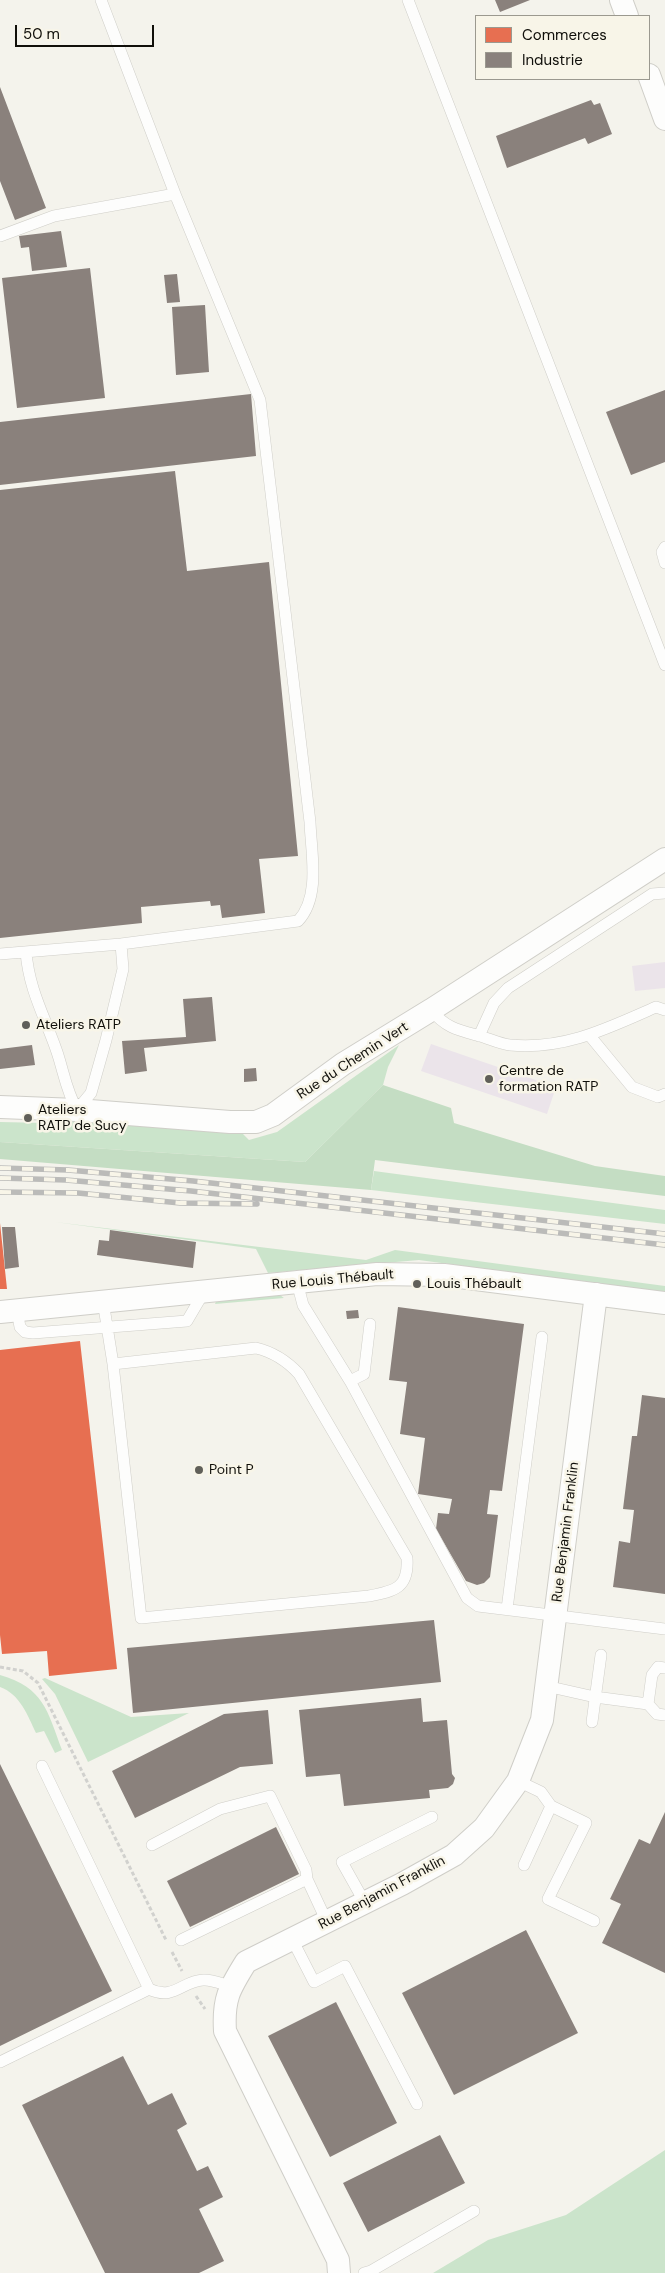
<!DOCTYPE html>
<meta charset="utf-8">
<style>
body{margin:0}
#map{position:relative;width:665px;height:2273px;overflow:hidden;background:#f4f3ec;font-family:"DM Sans",sans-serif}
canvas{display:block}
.legend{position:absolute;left:475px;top:15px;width:175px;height:65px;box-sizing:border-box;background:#f8f5e8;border:1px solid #9b998f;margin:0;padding:6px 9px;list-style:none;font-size:15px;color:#100f0a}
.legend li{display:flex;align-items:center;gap:10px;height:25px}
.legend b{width:25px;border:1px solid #9b998f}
.scale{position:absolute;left:15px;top:25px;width:139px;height:22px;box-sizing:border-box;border:2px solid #100f0a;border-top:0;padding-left:6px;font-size:15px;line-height:18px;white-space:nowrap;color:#100f0a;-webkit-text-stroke:4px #f8f5e8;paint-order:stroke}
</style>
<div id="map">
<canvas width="665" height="2273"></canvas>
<ul class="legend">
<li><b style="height:14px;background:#e76f51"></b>Commerces</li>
<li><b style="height:14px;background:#8a817c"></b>Industrie</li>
</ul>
<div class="scale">50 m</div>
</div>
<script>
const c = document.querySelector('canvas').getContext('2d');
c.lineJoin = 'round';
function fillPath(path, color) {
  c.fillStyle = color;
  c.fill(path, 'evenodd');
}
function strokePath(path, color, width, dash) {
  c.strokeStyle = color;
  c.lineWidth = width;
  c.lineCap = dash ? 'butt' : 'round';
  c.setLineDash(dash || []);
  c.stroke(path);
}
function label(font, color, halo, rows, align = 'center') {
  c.font = font + ' "DM Sans",sans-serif';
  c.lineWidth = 5;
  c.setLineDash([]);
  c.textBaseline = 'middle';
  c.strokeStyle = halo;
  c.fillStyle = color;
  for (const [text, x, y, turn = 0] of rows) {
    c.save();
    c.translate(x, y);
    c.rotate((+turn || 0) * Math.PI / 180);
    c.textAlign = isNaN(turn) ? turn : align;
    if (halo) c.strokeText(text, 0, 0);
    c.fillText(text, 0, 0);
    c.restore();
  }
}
const green = new Path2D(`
 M399,1045L388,1067L383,1085L305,1162L0,1142V1122L46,1123L47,1117L243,1134L249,1140L277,1132Z
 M374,1171L665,1210V1224L371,1190Z
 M55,1222L366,1260L395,1250L665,1286V1293L419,1260L268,1273L256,1249Z
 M277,1293L284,1298L215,1304L217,1299Z
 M0,1675C44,1688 47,1710 62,1750L55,1753L44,1731L36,1733C28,1716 20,1694 0,1687Z
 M45,1678L131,1717L189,1713L88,1762L55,1694L42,1679Z
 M665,2150V2273H433L488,2240L566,2215Z`);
const forest = new Path2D(`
 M383,1085L451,1108L454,1123L595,1166L665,1176V1196L375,1160L371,1190L0,1159V1142L305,1162Z`);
const shops = new Path2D(`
 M0,1223L7,1289H0Z
 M80,1341L117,1669L49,1676L47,1651L2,1654L0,1635V1350Z`);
const industry = new Path2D(`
 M495,0H530L500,12Z
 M0,87L46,208L15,220L0,181Z
 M591,100L594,105L600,103L612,134L588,144L585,138L507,168L496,136Z
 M61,231L67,267L32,271L29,247L21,248L19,236Z
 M90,268L105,398L17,408L2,278Z
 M177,274L180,302L167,303L164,275Z
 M205,305L209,372L176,375L172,307Z
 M665,390V462L631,475L606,412Z
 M251,394L256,456L0,485V422Z
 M175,471L187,571L269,562L298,856L259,859L265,913L222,918L220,905L211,906L210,901L141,907L142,923L0,938V490Z
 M212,997L216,1041L144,1048L147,1071L125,1074L122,1041L186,1037L183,999Z
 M32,1045L35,1065L0,1069V1049Z
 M256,1068L257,1081L244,1082V1069Z
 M2,1227H15L19,1267L5,1269Z
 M110,1230L196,1242L193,1268L97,1255L99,1240L109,1241Z
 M398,1307L524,1324L502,1491L490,1490L487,1514L498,1515L490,1577L484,1583L477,1585L466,1581L436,1529L438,1513L449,1514L452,1499L418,1494L425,1438L400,1434L407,1382L389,1380Z
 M358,1310L359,1318L347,1319L346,1311Z
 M642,1395L665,1398V1594L613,1587L619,1541L630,1543L634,1510L623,1509L632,1436H637Z
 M434,1620L441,1682L133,1713L127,1648Z
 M421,1698L423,1722L447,1720L452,1774L455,1778L453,1784L448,1788L429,1790L430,1798L344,1806L340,1774L306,1777L299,1710Z
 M268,1710L273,1764L240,1767L135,1818L112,1771L224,1714Z
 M0,1764L112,1991L0,2046Z
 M665,1812V1973L602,1943L621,1904L610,1899L639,1839L650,1844Z
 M276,1827L299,1874L190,1927L167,1881Z
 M526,1930L578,2033L454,2095L402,1993Z
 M336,2002L397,2123L330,2157L268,2036Z
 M123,2056L148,2105L172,2093L187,2124L177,2130L197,2171L208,2166L223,2197L199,2209L224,2261L199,2273H105L22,2105Z
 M440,2135L465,2183L368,2232L343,2183Z`);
const building = new Path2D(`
 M665,962V988L635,991L632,966Z
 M431,1044L556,1087L547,1114L421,1071Z`);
const path = new Path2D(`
 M0,1667L23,1671L38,1683L166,1940
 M172,1952L182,1971
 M196,1996L205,2009`);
const service = new Path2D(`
 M101,0L175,194
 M408,0L665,665
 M0,236L54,216L175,194L260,400L310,822C311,852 321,897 298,921L121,944L0,954
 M665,547L662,552L665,563
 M26,952C29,990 45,1017 57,1052C64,1073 66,1090 77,1110L91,1093L106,1040L123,969L121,944
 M431,1010C446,1028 458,1030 480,1036C490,1039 500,1044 510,1045C565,1050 608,1028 656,1007L665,1010
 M479,1036L494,1003L508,988L652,894L665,893
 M590,1036L632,1087L658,1097L665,1094
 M297,1282L303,1305L350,1381L467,1598L478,1606L665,1629
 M103,1301L113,1364L141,1618L369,1596C395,1591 409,1588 407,1558L299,1374C287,1361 273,1352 256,1348L113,1364
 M17,1310L20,1327L25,1332L33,1333L187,1321L204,1292
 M350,1381L364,1374L370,1324
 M507,1609L542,1337
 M546,1686L595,1697L648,1704L657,1714L665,1715
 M648,1704L652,1675L658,1667L665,1668
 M592,1722L601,1655
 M42,1766L149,1989C174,2001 182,1981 203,1980C211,1979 222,1984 230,1986
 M518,1781L541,1792L551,1806L586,1823L548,1899L594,1921
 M152,1845L220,1809L270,1796L306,1870L307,1879L181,1940
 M524,1865L551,1806
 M307,1879L327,1922
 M365,1903L342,1862L432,1817
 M292,1939L314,1982L345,1966L417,2104
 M0,2062L149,1989
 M364,2273L371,2271L474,2211`);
const minor = new Path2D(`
 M621,0L627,16
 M649,75L665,119
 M0,1107L77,1110L230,1122H256L273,1115L343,1064L431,1010L665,859
 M0,1312L377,1274L444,1275L665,1303
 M339,2273L338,2260L225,2031C223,1999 229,1989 246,1962L402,1884L454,1855L484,1828L518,1781L542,1720L596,1294`);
const rail = new Path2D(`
 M0,1168L68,1170L193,1181L665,1234
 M0,1178L66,1180L191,1191L665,1245
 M0,1192L78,1193L180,1203L257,1204`);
const markers = [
 [26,1025,5,"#605f59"],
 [489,1079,5,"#605f59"],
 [28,1118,5,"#605f59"],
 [417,1284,5,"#605f59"],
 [199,1470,5,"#605f59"]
];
const poiNames = [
 ["Ateliers RATP",36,1025],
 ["Centre de",499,1071],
 ["formation RATP",499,1087],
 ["Ateliers",38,1110],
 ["RATP de Sucy",38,1126],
 ["Louis Thébault",427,1284],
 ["Point P",209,1470]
];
const streetNames = [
 ["Rue du Chemin Vert",353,1061,-33],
 ["Rue Louis Thébault",333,1280,-5],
 ["Rue Benjamin Franklin",566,1532,-83],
 ["Rue Benjamin Franklin",382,1893,-28]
];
fillPath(green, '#cbe4cb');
fillPath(forest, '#c4ddc3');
fillPath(shops, '#e76f51');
fillPath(industry, '#8a817c');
fillPath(building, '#ebe4ea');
strokePath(service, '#cfcec8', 12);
strokePath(minor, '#cfcec8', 24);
strokePath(path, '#d1d1ce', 3, [4, 2.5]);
strokePath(service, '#fdfdfc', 11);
strokePath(minor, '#fdfdfc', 22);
strokePath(rail, '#bbbbb9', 5.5);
strokePath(rail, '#f8f5e8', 4, [11]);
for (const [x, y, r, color] of markers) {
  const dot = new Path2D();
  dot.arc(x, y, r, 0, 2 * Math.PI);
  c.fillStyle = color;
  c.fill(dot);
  strokePath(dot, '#f8f5e8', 2);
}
label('14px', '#100f0a', '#f8f5e8', poiNames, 'left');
label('14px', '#100f0a', '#f8f5e8', streetNames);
</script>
